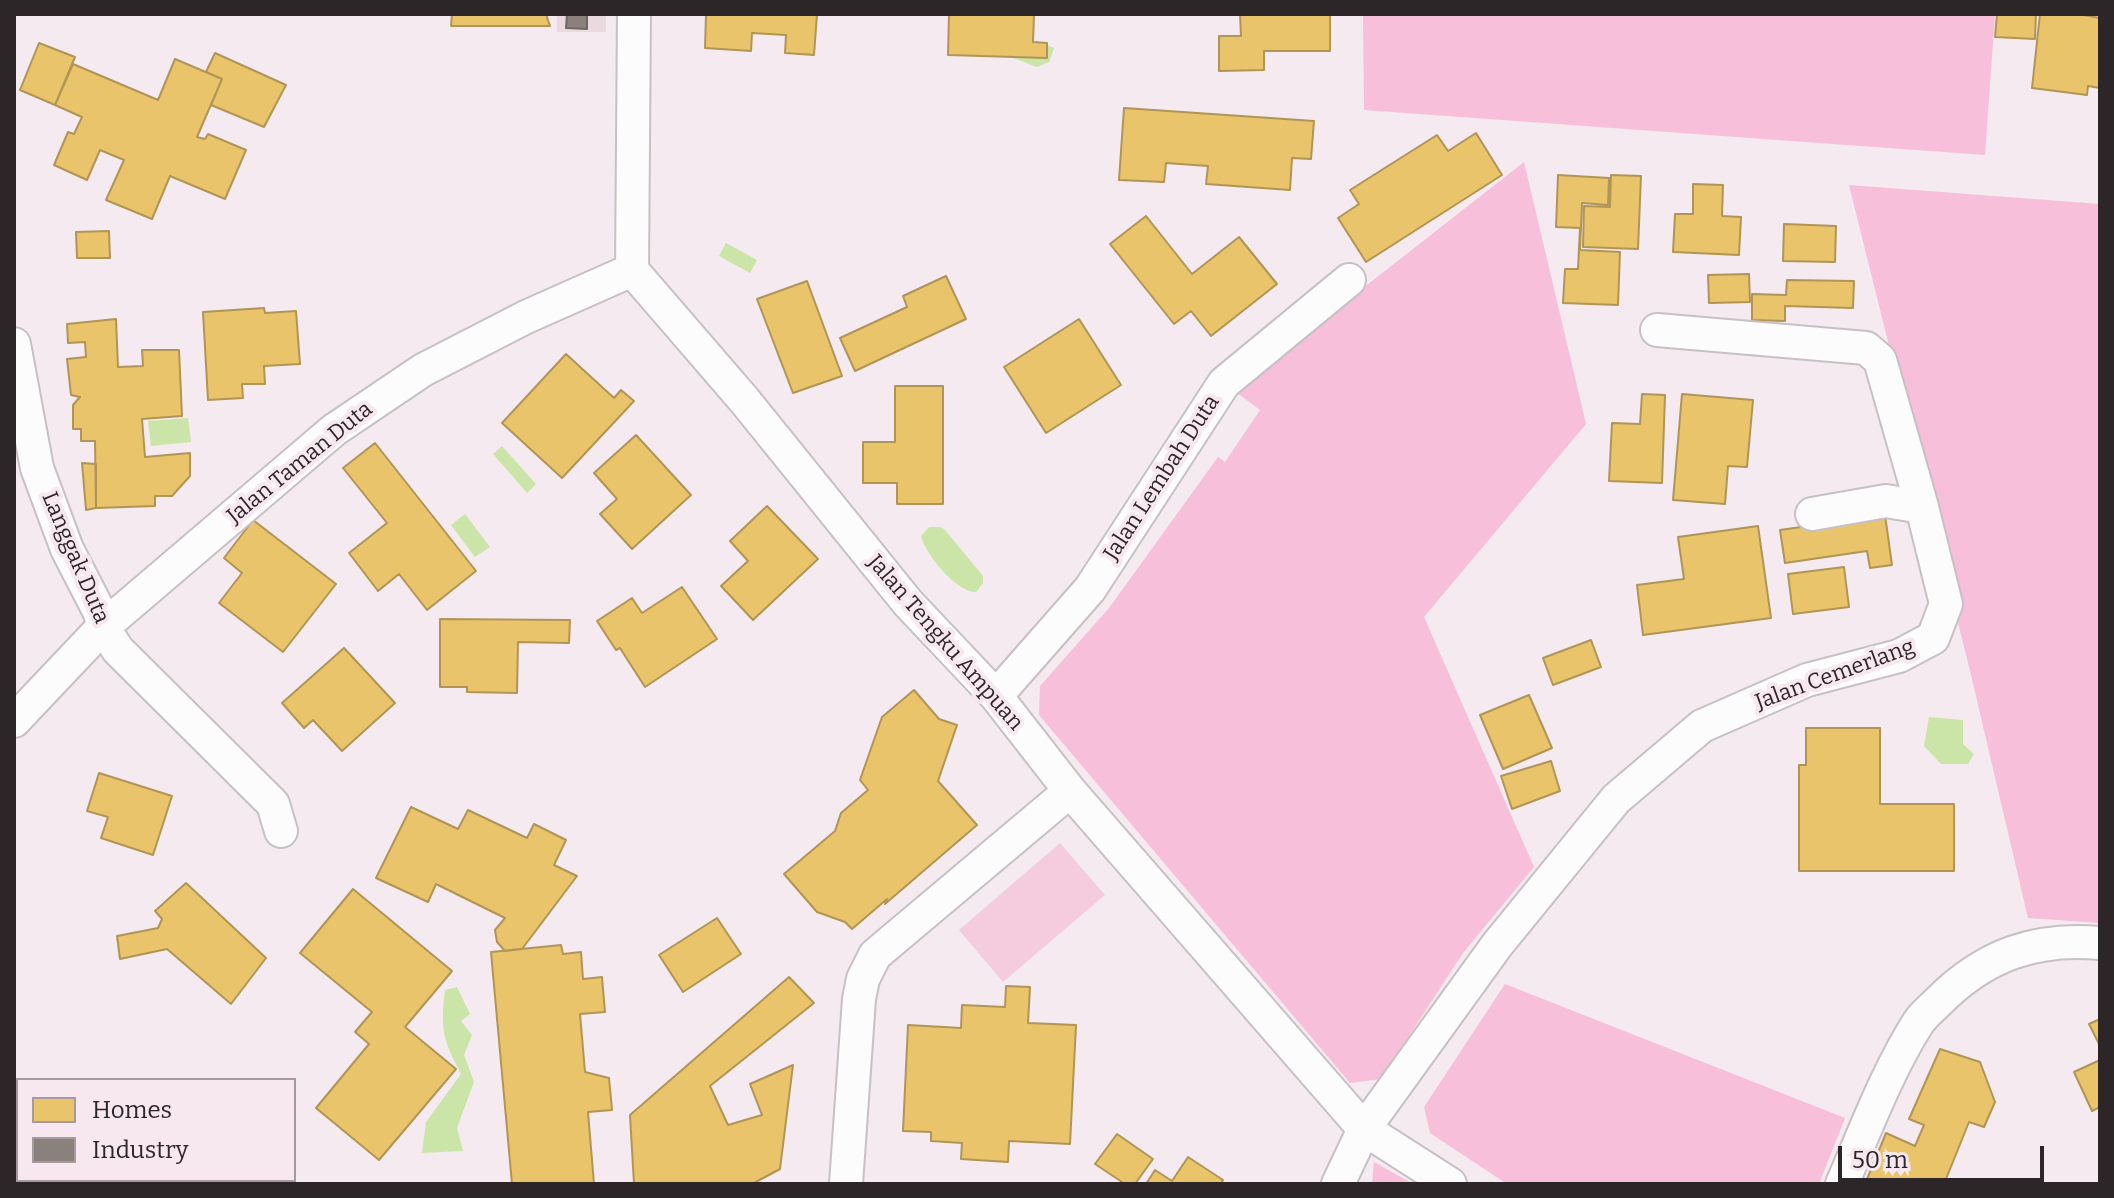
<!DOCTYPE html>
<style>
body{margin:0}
#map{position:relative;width:2114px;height:1198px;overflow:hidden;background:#f4eaef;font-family:Bitter,serif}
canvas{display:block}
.frame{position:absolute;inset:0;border:16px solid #2c2628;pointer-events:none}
.legend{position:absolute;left:16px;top:1078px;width:280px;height:104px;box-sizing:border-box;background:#f7e7ee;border:2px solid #a69a9f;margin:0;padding:10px 14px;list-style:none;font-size:24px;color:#2c2628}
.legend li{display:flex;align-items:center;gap:16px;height:40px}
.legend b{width:40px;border:2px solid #a69a9f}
.scale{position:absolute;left:1838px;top:1146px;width:206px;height:36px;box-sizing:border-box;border:4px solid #2c2628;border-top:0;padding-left:10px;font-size:24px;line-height:28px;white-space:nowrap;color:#2c2628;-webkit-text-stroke:6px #f7e7ee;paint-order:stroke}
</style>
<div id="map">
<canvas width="2114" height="1198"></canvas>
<div class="frame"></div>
<ul class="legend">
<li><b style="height:22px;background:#e9c46a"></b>Homes</li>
<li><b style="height:22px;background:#8a817c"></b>Industry</li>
</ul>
<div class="scale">50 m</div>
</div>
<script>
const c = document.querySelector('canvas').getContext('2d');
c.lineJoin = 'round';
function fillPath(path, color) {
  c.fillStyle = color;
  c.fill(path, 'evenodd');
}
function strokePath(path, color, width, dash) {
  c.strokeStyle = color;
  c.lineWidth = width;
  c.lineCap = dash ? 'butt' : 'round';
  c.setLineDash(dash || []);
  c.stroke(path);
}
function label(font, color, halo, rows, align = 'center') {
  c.font = font + ' Bitter,serif';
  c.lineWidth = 8;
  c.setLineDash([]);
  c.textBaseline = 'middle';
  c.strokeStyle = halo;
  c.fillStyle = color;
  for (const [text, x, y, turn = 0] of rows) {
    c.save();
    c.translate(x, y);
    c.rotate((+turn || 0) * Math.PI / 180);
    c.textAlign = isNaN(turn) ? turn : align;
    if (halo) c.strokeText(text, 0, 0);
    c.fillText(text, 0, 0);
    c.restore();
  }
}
const built = new Path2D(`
 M557,14H606V32H557Z`);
const green = new Path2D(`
 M1060,843L1105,895L1003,982L959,930Z`);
const forest = new Path2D(`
 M1363,14H1995L1985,155L1364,110Z
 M1524,162L1586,424L1424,617L1534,867L1463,953L1381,1079L1350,1083L1039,715L1040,686L1109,608L1218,457L1225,462L1260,410L1233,390Z
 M1849,185L2100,204V923L2028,918L1971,675Z
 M1505,984L1845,1118L1819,1184H1507L1430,1133L1424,1107Z
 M1374,1162L1413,1184H1372Z
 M143,1180H268L261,1184H133Z`);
const water = new Path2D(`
 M1004,37L1041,42L1054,48L1049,62L1037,67L1003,54Z
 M726,243L757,260L750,273L719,256Z
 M188,418L191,442L151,446L148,421Z
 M502,446L536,484L527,493L493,454Z
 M465,514L490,547L475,557L451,525Z
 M929,527H941L945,530L983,576V583L976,592C957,593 925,554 921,536Z
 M1929,717L1963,720V744L1974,754L1968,764H1941L1924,746Z
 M457,987L470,1014L461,1021L472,1035L464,1055L474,1082L457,1128L463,1151L422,1153L426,1122L461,1074C443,1040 440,1028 445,990Z`);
const homes = new Path2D(`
 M452,14H546L550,26H451Z
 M706,14H817L814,55L785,53L786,35L752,33L751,51L705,48Z
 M949,14H1034L1033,42L1047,43V58L948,55Z
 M1240,14H1330V51H1264V70L1219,71V36H1241Z
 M1997,14H2036L2035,39L1995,37Z
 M2040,14H2078L2100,18V88L2088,86L2087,95L2032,88Z
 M39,43L75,57L55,105L20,90Z
 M215,53L286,85L264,127L211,105L222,79L206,72Z
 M175,59L222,79L197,137L205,139L208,134L246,150L225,199L170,176L152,219L106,200L124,160L100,150L87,180L54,165L68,132L74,134L82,117L55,105L73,64L158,100Z
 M1124,108L1314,121L1311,159L1292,158L1290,190L1206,184L1208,166L1166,163L1164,182L1119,180Z
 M1476,133L1502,175L1366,262L1338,218L1359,204L1350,190L1437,135L1448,151Z
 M1558,175L1609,178L1608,205L1582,203L1580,250L1620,252L1618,305L1563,303L1565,269H1578L1580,228L1556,227Z
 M1611,175L1641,176L1638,249L1583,247L1584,206L1610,207Z
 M1693,184L1723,185L1722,216L1741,217L1739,255L1673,252L1675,214H1693Z
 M1146,216L1192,274L1239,237L1277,284L1211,336L1191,311L1174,324L1110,244Z
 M1784,224L1836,226L1835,262L1783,261Z
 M109,231L110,258H77L76,232Z
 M1749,274L1750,302L1709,303L1708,275Z
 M946,276L966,319L855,371L840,338L907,307L903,296Z
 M1787,280L1854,281L1853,308L1785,306V321L1752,320V294L1786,295Z
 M807,281L842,376L793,393L757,299Z
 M264,308L265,313L296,311L300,364L264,366L265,384H242L243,398L208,400L203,312Z
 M116,319L118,367L143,366L142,350H179L182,416L142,419L145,457L190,453V476L172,496H155V506L96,508L95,441H81V429H73V405L80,397L71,395L67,359L86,357L85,342L68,343L67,324Z
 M1079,319L1121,385L1046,433L1004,367Z
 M566,354L614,398L621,390L634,401L562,478L502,423Z
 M895,386H943V504H897V483H863V442H895Z
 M1642,394L1665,395L1662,483L1609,481L1612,423L1640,424Z
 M1682,394L1753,400L1747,467L1728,466L1725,504L1673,500Z
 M636,435L691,495L632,549L600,514L617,499L594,473Z
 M375,443L476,571L427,610L399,574L378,591L349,553L387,523L343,468Z
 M82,463L96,464V508L86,510Z
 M767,506L818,559L753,620L721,586L748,561L730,541Z
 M1885,515L1892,565L1870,568L1867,551L1785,563L1780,530Z
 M253,520L336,584L283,652L219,603L242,573L224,558Z
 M1758,526L1771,618L1643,635L1637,585L1684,579L1678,537Z
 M1844,567L1849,607L1793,614L1788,574Z
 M682,587L717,639L645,687L620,648L616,650L597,621L632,598L642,613Z
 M440,619L570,620L569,643L518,642L517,693L467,692V687H440Z
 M1591,640L1601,667L1553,685L1543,658Z
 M344,648L395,703L342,751L313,720L304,728L282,703Z
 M914,690L939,719L957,725L938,781L977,825L885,904L887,899L852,929L845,922L817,912L784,874L835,831L841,813L868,790L860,780L882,717Z
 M1529,695L1552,748L1503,769L1480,715Z
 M1806,728H1880V804H1954V871H1799V765H1806Z
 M1551,761L1560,791L1512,809L1501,776Z
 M99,773L172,796L153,855L101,838L108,817L87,811Z
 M411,807L458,829L468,810L527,838L534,824L566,840L554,865L577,876L522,949L505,951L497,942L495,930L505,918L436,884L428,902L376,878Z
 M186,883L266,958L231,1004L167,949L120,959L117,936L158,928L162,919L155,911Z
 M353,889L452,971L405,1027L456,1069L379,1160L316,1108L369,1044L355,1032L372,1012L300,953Z
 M717,918L741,954L683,992L659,955Z
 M561,945L563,954L581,952L583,979L602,977L605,1012L580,1014L585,1072L609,1078L612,1110L588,1112L594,1184H512L491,952Z
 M789,977L814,1003L710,1086L728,1125L762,1115L750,1084L793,1065L780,1169L752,1184H634L630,1115Z
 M1006,986L1030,987L1028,1023L1076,1025L1070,1144L1009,1141L1008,1162L961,1159L962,1143L931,1141V1132L903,1131L908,1025L961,1028L962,1005L1005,1007Z
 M2100,1019V1046L2089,1024Z
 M1940,1049L1980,1062L1995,1102L1984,1127L1969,1122L1944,1184H1865L1886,1133L1915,1146L1924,1125L1909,1119Z
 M2100,1060V1107L2092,1111L2074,1072Z
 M1117,1134L1153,1159L1135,1184H1125L1095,1164Z
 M1188,1157L1223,1180L1221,1184H1146L1155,1170L1172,1181Z`);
const industry = new Path2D(`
 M567,14H587V29L566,28Z`);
const street = new Path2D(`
 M634,14L632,270L745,401L908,603L996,696L1070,791L1364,1129L1450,1184
 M14,344L37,468L67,549L100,613L103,627L118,650L273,804L281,831
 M1812,514L1886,501L1922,507
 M996,696L1090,589L1224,383L1349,280
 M14,721L103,627L334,430L423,370L526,317L632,270
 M846,1184L859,999L863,979L875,955L1070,791
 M1338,1184L1364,1129L1497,945L1616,799L1702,726L1807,680L1899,656L1933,638L1946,604L1922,507L1880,360L1866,348L1657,330
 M1842,1184C1865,1131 1887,1072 1918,1023C1923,1015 1932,1008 1939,1001C1985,955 2036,937 2100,943`);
const streetNames = [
 ["Jalan Taman Duta",300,463,-39],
 ["Jalan Lembah Duta",1162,478,-57],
 ["Langgak Duta",75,558,67],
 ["Jalan Tengku Ampuan",945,643,49],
 ["Jalan Cemerlang",1835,675,-20]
];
fillPath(built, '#eadae0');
fillPath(green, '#f4ccde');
fillPath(forest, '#f7bfda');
fillPath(water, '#cbe5a8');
fillPath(homes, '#e9c46a');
strokePath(homes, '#b09556', 2);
fillPath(industry, '#8a817c');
strokePath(industry, '#6e6663', 2);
strokePath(street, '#c7c0c4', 36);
strokePath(street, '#fdfcfd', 32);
label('22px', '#2c2628', '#f7e7ee', streetNames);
</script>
